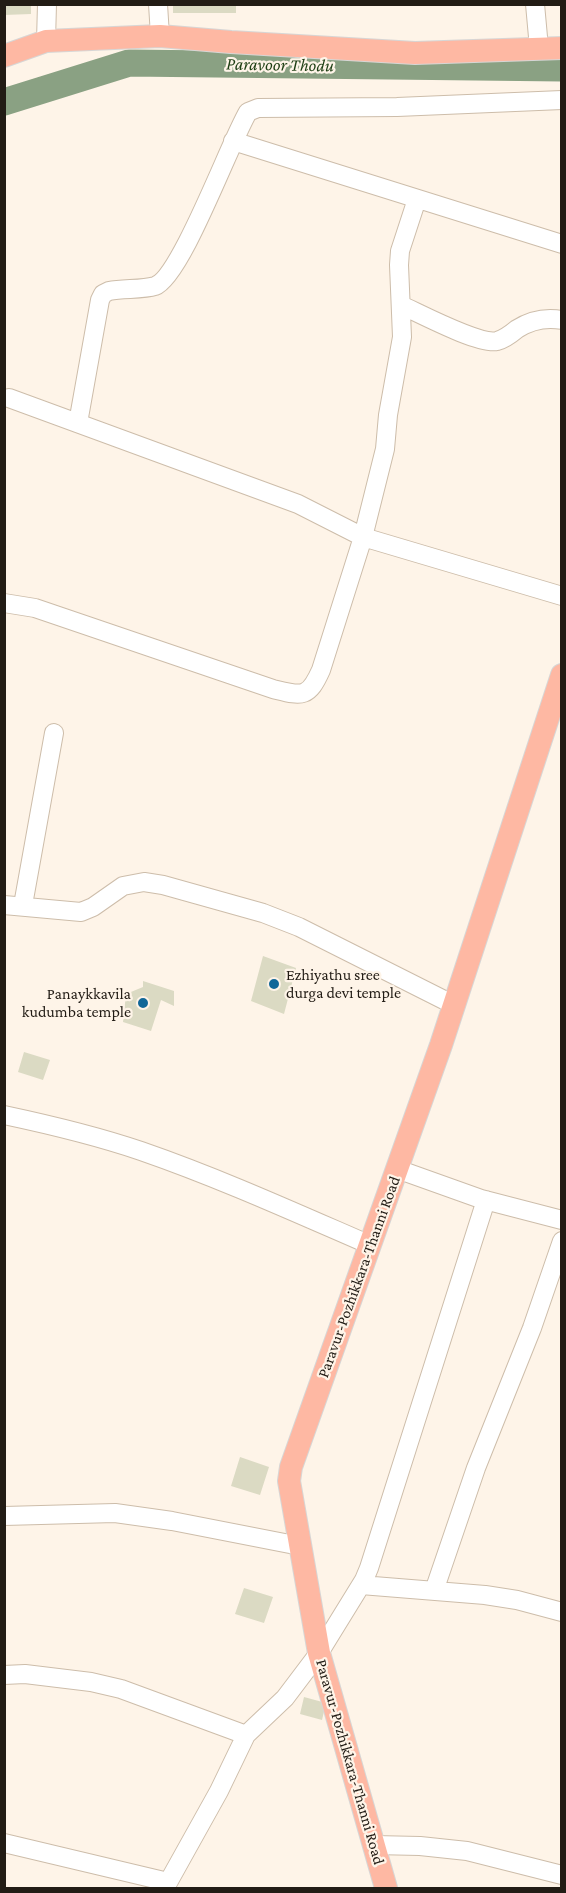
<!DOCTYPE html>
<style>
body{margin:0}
#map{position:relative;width:566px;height:1893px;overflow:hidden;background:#fef4e8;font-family:"Crimson Pro",serif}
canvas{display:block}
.frame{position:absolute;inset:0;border:6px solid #221c15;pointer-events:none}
</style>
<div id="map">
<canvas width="566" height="1893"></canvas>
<div class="frame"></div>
</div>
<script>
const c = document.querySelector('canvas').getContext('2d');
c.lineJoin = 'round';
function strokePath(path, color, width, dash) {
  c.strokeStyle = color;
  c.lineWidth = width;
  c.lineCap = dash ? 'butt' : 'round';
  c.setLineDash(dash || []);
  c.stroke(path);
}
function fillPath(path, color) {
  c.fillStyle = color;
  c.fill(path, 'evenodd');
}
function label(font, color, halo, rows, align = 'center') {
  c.font = font + ' "Crimson Pro",serif';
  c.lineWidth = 4.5;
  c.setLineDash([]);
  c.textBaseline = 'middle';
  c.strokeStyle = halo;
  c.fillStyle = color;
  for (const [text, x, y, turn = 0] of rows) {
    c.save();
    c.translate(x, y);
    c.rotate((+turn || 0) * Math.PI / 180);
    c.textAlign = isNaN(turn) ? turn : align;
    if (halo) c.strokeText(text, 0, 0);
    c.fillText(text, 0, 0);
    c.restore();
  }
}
const river = new Path2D(`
 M4,102L129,63L562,68`);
const building = new Path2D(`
 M4,4H31V14L4,15Z
 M173,4H236V13H173Z
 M263,956L296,968L284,1014L251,1001Z
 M143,981L174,991V1006L161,1000L151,1031L123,1022L126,994L143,987Z
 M24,1052L50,1060L43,1080L18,1072Z
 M240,1457L269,1467L260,1495L231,1486Z
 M244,1588L273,1597L264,1623L235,1614Z
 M304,1697L326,1703L322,1720L300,1714Z`);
const minor = new Path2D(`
 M158,4L160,36
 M535,4L539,48
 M46,41L47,4
 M233,141L562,244
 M401,305C421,314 479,345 497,341C505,339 511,334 517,329C531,320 545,317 562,320
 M9,398L298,504L363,537L562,596
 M78,423L100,300L103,294L109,291C123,288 142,290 155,286C181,277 230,142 248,112L258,108L397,107L562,100
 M4,603L35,608L273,689C302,696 308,699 321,670L363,537L385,449L388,415L402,337L399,265L400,251L417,199
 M4,905L81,912L93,907L123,886L144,882L163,885L263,913L299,927L454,1005
 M23,905L54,733
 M4,1115C51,1125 97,1136 141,1151C219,1178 294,1212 370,1245
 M397,1169L481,1199L562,1220
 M4,1516L115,1513L172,1521L300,1546
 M361,1585L485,1595L517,1600L562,1612
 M434,1591L476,1468L532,1328L562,1241
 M4,1675L25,1674L91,1682L121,1689L246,1735L285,1698L319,1653L364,1580L369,1568L486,1200
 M4,1843L168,1882
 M374,1845L420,1846L467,1851L562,1875
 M165,1888L219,1791L246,1735`);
const major = new Path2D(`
 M4,56L46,41L160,36L231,42L415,53L562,48
 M386,1888L319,1653L289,1481L291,1467L441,1045L562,675`);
const markers = [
 [274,984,6,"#116798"],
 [143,1003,6,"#116798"]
];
const poiNames = [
 ["Ezhiyathu sree",286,975],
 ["durga devi temple",286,993],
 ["Panaykkavila",131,994,"right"],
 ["kudumba temple",131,1012,"right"]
];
const streetNames = [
 ["Paravur-Pozhikkara-Thanni Road",359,1277,-70],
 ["Paravur-Pozhikkara-Thanni Road",350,1762,74]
];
const waterNames = [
 ["Paravoor Thodu",280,65,1]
];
strokePath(river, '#8aa183', 27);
fillPath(building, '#dbdac3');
strokePath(minor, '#cdbdaa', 20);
strokePath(major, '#d7d6d5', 24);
strokePath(minor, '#fff', 18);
strokePath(major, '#feb8a3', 22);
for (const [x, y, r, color] of markers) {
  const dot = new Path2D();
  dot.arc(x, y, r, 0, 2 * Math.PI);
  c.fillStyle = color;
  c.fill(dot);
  strokePath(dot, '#fef4e8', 2);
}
label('16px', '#221c15', '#fef4e8', poiNames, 'left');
label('16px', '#221c15', '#fef4e8', streetNames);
label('italic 18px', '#1d3e13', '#fef4e8', waterNames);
</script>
